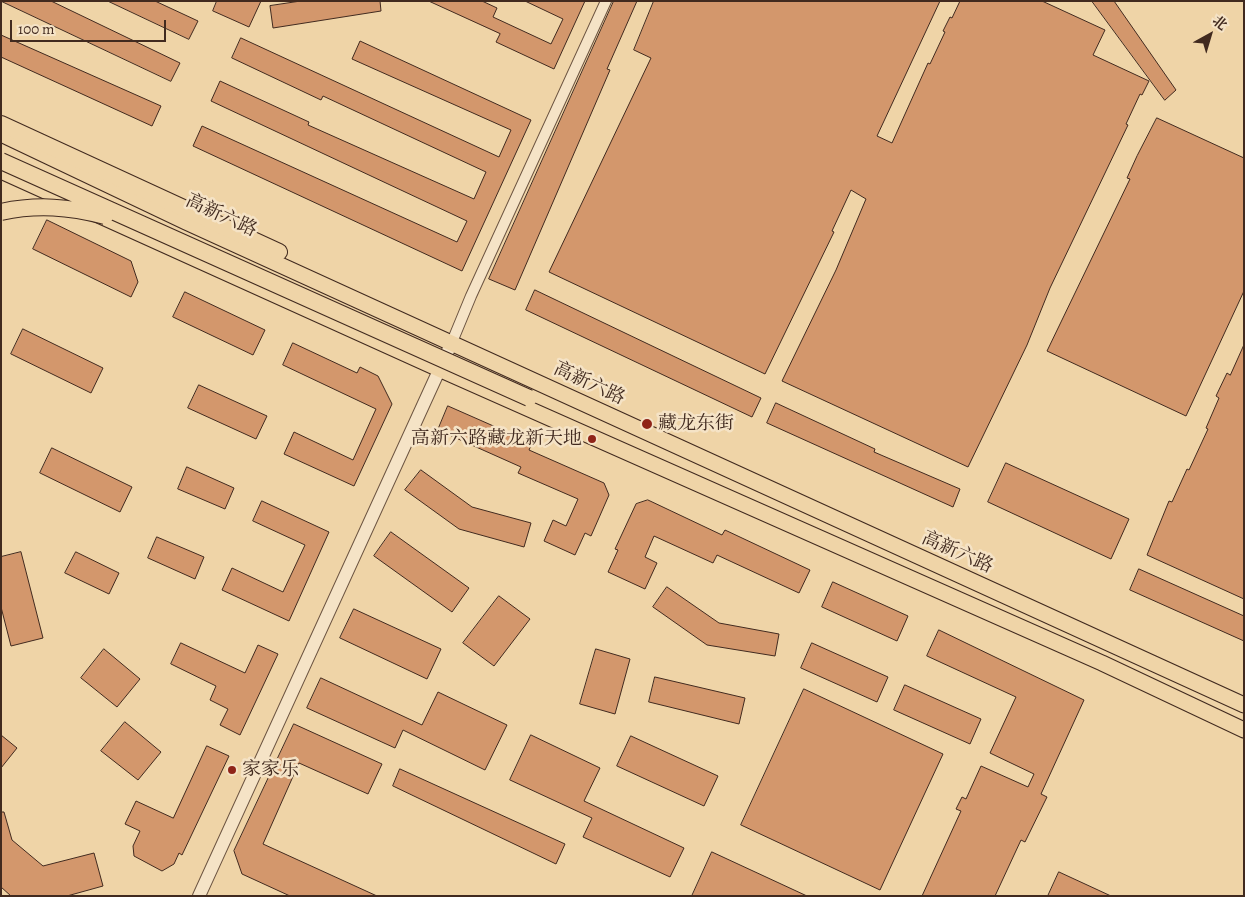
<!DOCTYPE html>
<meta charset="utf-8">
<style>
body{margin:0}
#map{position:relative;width:1245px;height:897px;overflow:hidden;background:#efd4a7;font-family:Alegreya,"Noto Serif SC",serif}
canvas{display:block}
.frame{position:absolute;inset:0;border:2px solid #412a1f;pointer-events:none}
.north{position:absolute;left:1185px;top:10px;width:50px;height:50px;-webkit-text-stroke:4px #f5e3c6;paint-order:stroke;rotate:39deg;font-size:14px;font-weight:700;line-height:20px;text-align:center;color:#412a1f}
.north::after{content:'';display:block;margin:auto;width:18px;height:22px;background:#412a1f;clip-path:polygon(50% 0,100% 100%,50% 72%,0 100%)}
.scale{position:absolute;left:10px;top:20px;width:156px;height:22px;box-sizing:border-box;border:2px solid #412a1f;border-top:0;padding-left:6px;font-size:15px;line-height:18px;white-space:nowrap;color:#412a1f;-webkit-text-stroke:4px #f5e3c6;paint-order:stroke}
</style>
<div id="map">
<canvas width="1245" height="897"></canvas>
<div class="frame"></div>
<div class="north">北</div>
<div class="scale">100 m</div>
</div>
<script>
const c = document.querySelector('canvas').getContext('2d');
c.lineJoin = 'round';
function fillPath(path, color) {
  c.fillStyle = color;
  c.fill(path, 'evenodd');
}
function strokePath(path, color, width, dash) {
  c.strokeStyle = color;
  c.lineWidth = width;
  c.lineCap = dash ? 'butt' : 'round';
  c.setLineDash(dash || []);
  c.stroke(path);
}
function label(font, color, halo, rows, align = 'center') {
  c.font = font + ' Alegreya,"Noto Serif SC",serif';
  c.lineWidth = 5;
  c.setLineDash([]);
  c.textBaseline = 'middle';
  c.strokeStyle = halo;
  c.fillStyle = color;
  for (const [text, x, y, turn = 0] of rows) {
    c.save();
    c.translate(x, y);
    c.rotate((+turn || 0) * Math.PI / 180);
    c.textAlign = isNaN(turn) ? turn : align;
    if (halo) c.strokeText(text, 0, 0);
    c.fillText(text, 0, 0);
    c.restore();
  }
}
const building = new Path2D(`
 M1,1H51L180,63L171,81Z
 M108,1H155L198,21L189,39Z
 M217,1H261L249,27L213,11Z
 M301,1H380L381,11L273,28L270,6Z
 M429,1H482L497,8L493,17L551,44L563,19L525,1H585L554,69L496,42L500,34Z
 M614,1H637L607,69L610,70L515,290L489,279Z
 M654,1H940L877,136L892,143L928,63L930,64L945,32L943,31L950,17L952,18L960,1H1042L1105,30L1093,55L1149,81L1142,95L1140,94L1126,124L1128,125L1050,288L1027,345L968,467L782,381L836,270L866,199L851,190L832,231L834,232L765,374L549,272L651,58L634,50Z
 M1092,1H1114L1176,90L1165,100Z
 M1,35L161,106L152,126L1,57Z
 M241,38L499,157L511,130L352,59L360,41L531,120L462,271L193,146L202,126L457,242L467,221L211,101L220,81L309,122L308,125L474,199L486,172L323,96L321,100L232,58Z
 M1157,118L1244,158V291L1186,416L1047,351L1130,179L1127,178L1137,156Z
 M47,220L131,261L138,282L131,297L33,249Z
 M535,290L761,398L752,417L526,310Z
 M185,292L265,330L253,355L173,317Z
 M23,329L103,368L91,393L11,354Z
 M293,343L357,373L360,367L378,376L392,404L354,486L284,454L294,432L353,460L376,409L283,365Z
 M1244,345V599L1147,555L1169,501L1172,502L1187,469L1189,470L1208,429L1206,428L1219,398L1216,396L1227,373L1230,375Z
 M199,385L267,416L256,439L188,408Z
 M776,403L875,449L874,452L960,489L953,507L767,423Z
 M448,406L532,443L529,450L604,483L609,495L591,536L585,533L575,555L544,541L553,520L566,526L578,499L518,473L521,467L438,430Z
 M52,448L132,487L120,512L40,473Z
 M1006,463L1129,519L1111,559L988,502Z
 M187,467L234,488L225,509L178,489Z
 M421,470L472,507L531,523L524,547L459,529L405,490Z
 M648,500L722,535L725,530L810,570L799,593L717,555L713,563L654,536L645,557L657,563L645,589L608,572L618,550L615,549L636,504Z
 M262,501L329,532L289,621L222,590L232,568L283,592L305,545L253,521Z
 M391,532L469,588L452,612L374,556Z
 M157,537L204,557L195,579L148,558Z
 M21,552L43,638L11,646L1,607V557Z
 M76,552L119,573L109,594L65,573Z
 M1139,569L1244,616V641L1130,590Z
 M833,582L908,616L897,641L822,607Z
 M667,587L719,623L779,634L775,656L707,645L653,607Z
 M499,596L530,619L494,666L463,643Z
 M354,609L441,649L427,679L340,638Z
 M939,630L1084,700L1041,794L1047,797L1025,842L1021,840L995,896H922L961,811L956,809L962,797L966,799L981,766L1028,787L1034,774L990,753L1016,697L927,656Z
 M181,643L245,673L258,645L278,654L240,735L220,725L228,709L210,700L216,686L171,664Z
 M812,643L888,677L877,702L801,668Z
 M104,649L140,679L117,707L81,678Z
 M596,649L630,659L615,714L580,704Z
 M655,677L745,698L739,724L649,702Z
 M321,678L422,725L438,692L507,725L485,770L403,730L395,748L307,708Z
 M905,685L981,719L970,744L894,710Z
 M804,689L943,754L880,890L741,825Z
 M125,722L161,752L138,780L101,751Z
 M294,724L382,764L368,794L299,763L263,844L377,896H290L242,874L234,851Z
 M1,735L17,748L1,768Z
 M531,735L600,768L584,801L684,848L670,877L583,837L592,818L510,780Z
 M631,736L718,776L704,806L617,766Z
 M207,746L229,756L182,855L179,853L174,864L162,871L134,856L133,846L140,831L125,824L136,801L173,818Z
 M400,769L565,844L556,864L393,786Z
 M1,812H4L12,840L43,866L94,853L103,886L67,896H11L1,887Z
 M712,852L807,896H692Z
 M1059,872L1111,896H1048Z`);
const minor = new Path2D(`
 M452,342L471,296L606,1`);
const tertiary = new Path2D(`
 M199,896L452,342`);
const primary = new Path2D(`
 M1,134L186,222L1244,705
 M1,171L441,370L1102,663L1244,730`);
const trunk = new Path2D(`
 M1,124L279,252`);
const trunkBridge = new Path2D(`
 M1,161L529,398
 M1,212C38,204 69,207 105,216`);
const markers = [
 [647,424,6,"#8f2418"],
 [592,439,5,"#8f2418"],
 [232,770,5,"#8f2418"]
];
const streetNames = [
 ["高新六路",221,216,25],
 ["高新六路",589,384,25],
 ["高新六路",957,553,24]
];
const poiNames = [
 ["藏龙东街",658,424],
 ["高新六路藏龙新天地",582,439,"right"],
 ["家家乐",242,770]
];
fillPath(building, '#d3976c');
strokePath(building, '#412a1f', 1);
strokePath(minor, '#6c5441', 12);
strokePath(tertiary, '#6c5441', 14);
strokePath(primary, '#412a1f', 17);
strokePath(trunk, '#412a1f', 18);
strokePath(minor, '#f5e3c6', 10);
strokePath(tertiary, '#f5e3c6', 12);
strokePath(primary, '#efd4a7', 15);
strokePath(trunk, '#efd4a7', 16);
strokePath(trunkBridge, '#412a1f', 18, []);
strokePath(trunkBridge, '#efd4a7', 16);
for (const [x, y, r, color] of markers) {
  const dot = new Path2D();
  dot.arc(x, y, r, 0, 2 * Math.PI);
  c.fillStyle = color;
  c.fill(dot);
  strokePath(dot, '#f5e3c6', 2);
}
label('19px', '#412a1f', '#f5e3c6', streetNames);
label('19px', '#412a1f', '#f5e3c6', poiNames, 'left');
</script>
